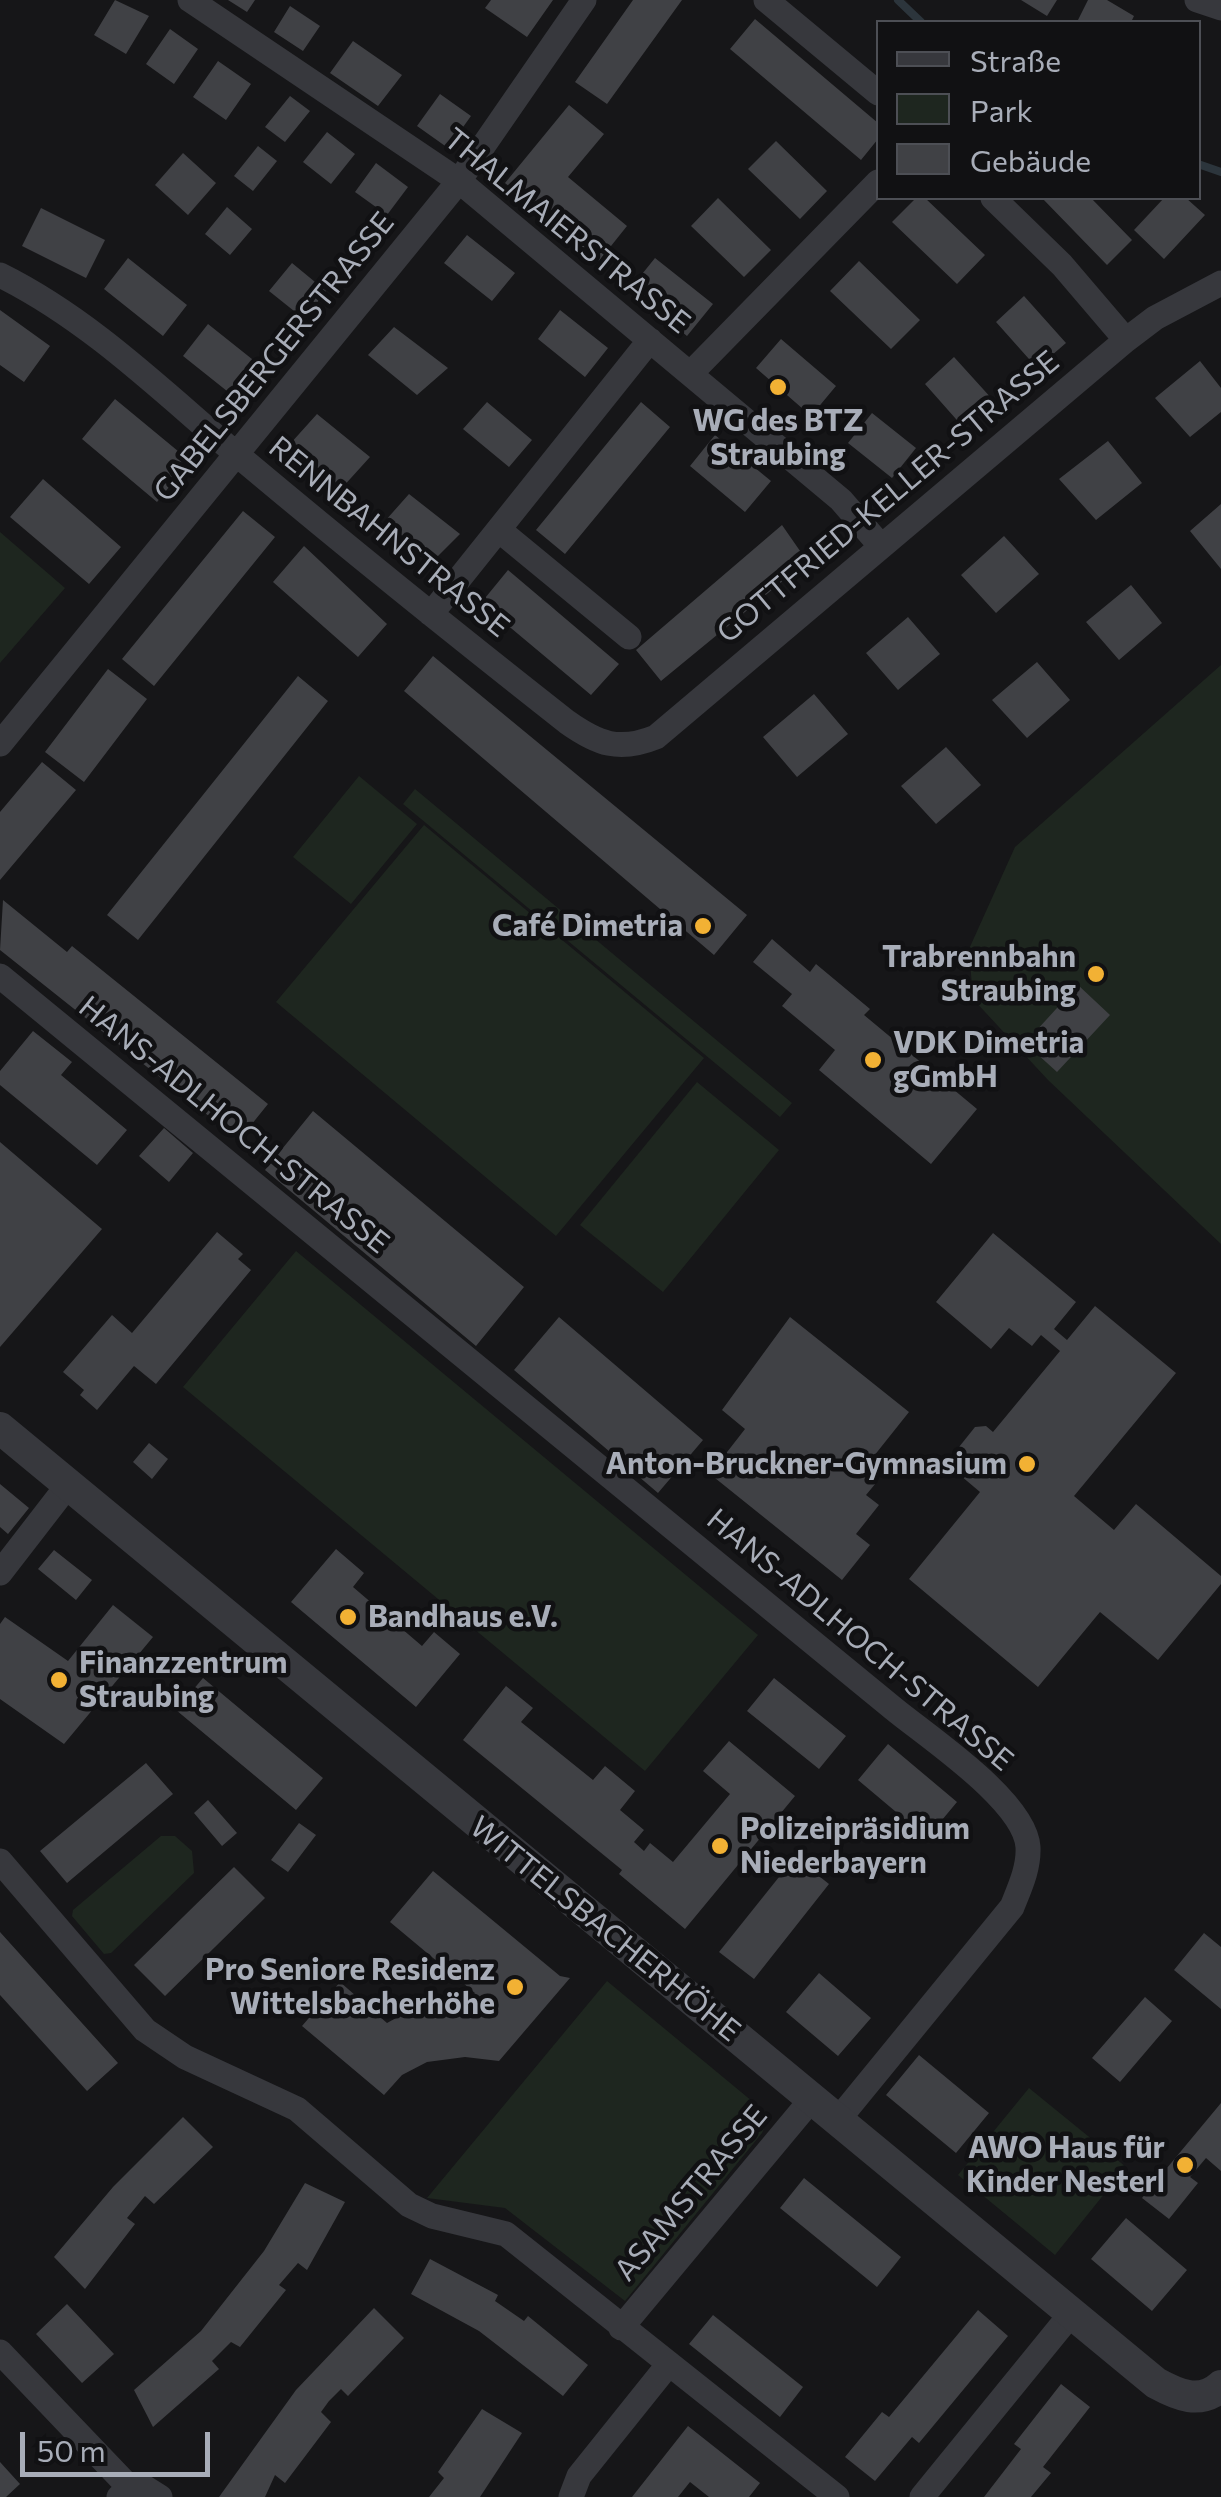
<!DOCTYPE html>
<meta charset="utf-8">
<style>
body{margin:0}
#map{position:relative;width:1221px;height:2497px;overflow:hidden;background:#161618;font-family:Commissioner,sans-serif}
canvas{display:block}
.legend{position:absolute;left:876px;top:20px;width:325px;height:180px;box-sizing:border-box;background:#111113;border:2px solid #4d4f55;margin:0;padding:12px 18px;list-style:none;font-size:30px;color:#a8adb8}
.legend li{display:flex;align-items:center;gap:20px;height:50px}
.legend b{width:50px;border:2px solid #4d4f55}
.scale{position:absolute;left:20px;top:2432px;width:190px;height:45px;box-sizing:border-box;border:5px solid #a8adb8;border-top:0;padding-left:12px;font-size:30px;line-height:35px;white-space:nowrap;color:#a8adb8;-webkit-text-stroke:8px #111113;paint-order:stroke}
</style>
<div id="map">
<canvas width="1221" height="2497"></canvas>
<ul class="legend">
<li><b style="height:12px;background:#37383d"></b>Straße</li>
<li><b style="height:28px;background:#1e261f"></b>Park</li>
<li><b style="height:28px;background:#404145"></b>Gebäude</li>
</ul>
<div class="scale">50 m</div>
</div>
<script>
const c = document.querySelector('canvas').getContext('2d');
c.lineJoin = 'round';
function fillPath(path, color) {
  c.fillStyle = color;
  c.fill(path, 'evenodd');
}
function strokePath(path, color, width, dash) {
  c.strokeStyle = color;
  c.lineWidth = width;
  c.lineCap = dash ? 'butt' : 'round';
  c.setLineDash(dash || []);
  c.stroke(path);
}
function label(font, color, halo, rows, align = 'center') {
  c.font = font + ' Commissioner,sans-serif';
  c.lineWidth = 9;
  c.setLineDash([]);
  c.textBaseline = 'middle';
  c.strokeStyle = halo;
  c.fillStyle = color;
  for (const [text, x, y, turn = 0] of rows) {
    c.save();
    c.translate(x, y);
    c.rotate((+turn || 0) * Math.PI / 180);
    c.textAlign = isNaN(turn) ? turn : align;
    if (halo) c.strokeText(text, 0, 0);
    c.fillText(text, 0, 0);
    c.restore();
  }
}
const green = new Path2D(`
 M0,532L65,588L0,663Z
 M1221,665V1244L1048,1080L973,999L969,949L1015,847Z
 M359,776L417,824L351,904L293,857Z
 M415,789L792,1103L780,1117L403,804Z
 M424,825L704,1058L556,1236L276,1002Z
 M697,1082L779,1150L663,1292L580,1225Z
 M296,1251L758,1635L645,1771L183,1387Z
 M161,1836H175L192,1851L194,1873L111,1953L104,1954L72,1916L73,1910Z
 M607,1981L770,2116L762,2133L625,2301L505,2208L427,2198Z
 M1029,2088L1126,2167L1055,2255L958,2175Z`);
const stream = new Path2D(`
 M898,0L921,22
 M1198,164L1221,172`);
const building = new Path2D(`
 M115,0L149,16L126,54L94,35Z
 M228,0H255L247,12Z
 M491,0H553L527,37L485,8Z
 M633,0H682L607,104L575,82Z
 M1021,0H1057L1047,16Z
 M1088,0H1107L1134,16L1131,22H1077Z
 M290,6L320,26L303,51L274,32Z
 M755,19L878,123V139L861,160L730,49Z
 M170,29L198,49L174,84L146,64Z
 M353,41L402,75L378,106L330,73Z
 M218,61L251,84L226,120L193,97Z
 M440,94L471,116L448,148L417,126Z
 M290,96L310,111L285,142L265,127Z
 M569,105L604,134L568,177L627,226L599,261L505,183Z
 M327,132L355,154L331,184L303,162Z
 M776,141L827,191L800,219L748,169Z
 M258,146L277,161L253,191L234,176Z
 M183,153L216,183L188,215L155,185Z
 M376,163L408,187L387,215L355,192Z
 M718,198L771,250L744,277L691,226Z
 M916,198H925L985,255L957,284L892,222Z
 M1042,198H1091L1132,240L1107,265Z
 M1164,198H1186L1205,215L1164,259L1134,230Z
 M227,207L252,229L230,255L205,234Z
 M41,208L105,240L86,278L22,246Z
 M467,235L515,273L492,301L444,263Z
 M128,258L187,305L163,336L104,289Z
 M655,258L713,304L687,336L630,289Z
 M859,261L920,320L891,349L830,291Z
 M292,263L326,291L304,319L269,291Z
 M1024,296L1066,343L1037,368L996,322Z
 M0,310L50,346L24,382L0,365Z
 M560,310L608,348L585,377L538,339Z
 M208,324L267,371L242,403L183,356Z
 M394,327L448,368L417,395L368,355Z
 M781,339L836,386L811,416L756,368Z
 M954,357L993,400L963,427L925,384Z
 M1200,361L1221,388V412L1190,437L1155,398Z
 M115,399L190,461L157,502L82,439Z
 M487,402L532,440L509,467L463,429Z
 M641,402L670,427L565,554L536,530Z
 M872,413L916,448L892,478L848,443Z
 M317,414L370,457L341,489L290,444Z
 M715,435L771,481L745,512L690,466Z
 M1108,441L1142,483L1096,520L1059,479Z
 M43,479L121,547L89,584L10,517Z
 M409,494L460,534L432,562L385,521Z
 M1221,504V569L1190,531Z
 M243,511L275,537L154,686L122,659Z
 M782,525L807,561L661,681L636,650Z
 M1004,536L1039,574L996,613L961,575Z
 M304,546L387,624L358,657L273,582Z
 M508,570L619,664L591,695L481,603Z
 M1131,585L1162,623L1119,660L1086,622Z
 M908,617L940,654L898,690L866,653Z
 M433,656L747,915L714,955L404,691Z
 M1037,662L1070,700L1027,738L992,700Z
 M108,669L147,699L84,782L45,752Z
 M298,676L328,701L138,940L107,915Z
 M814,694L848,734L797,777L763,737Z
 M946,747L981,785L936,824L901,786Z
 M42,762L76,790L0,880V812Z
 M3,900L67,952L72,946L268,1104L239,1140L0,950Z
 M772,939L810,972L816,964L870,1009L864,1015L977,1109L931,1164L819,1070L835,1050L782,1006L792,994L753,962Z
 M1078,985L1110,1015L1057,1072L1025,1043Z
 M33,1031L72,1062L61,1075L127,1130L97,1165L0,1085V1071Z
 M313,1111L524,1287L476,1346L265,1170Z
 M164,1128L193,1153L169,1182L139,1156Z
 M0,1142L102,1229L0,1347Z
 M217,1232L243,1254L238,1259L251,1270L156,1384L134,1366L97,1410L80,1395L84,1390L63,1372L112,1315L132,1333Z
 M993,1233L1076,1302L1054,1329L1067,1340L1095,1306L1176,1373L1074,1496L1114,1530L1136,1504L1221,1576V1584L1158,1660L1100,1612L1038,1687L909,1579L980,1492L954,1470L951,1457L975,1427L986,1426L993,1432L1060,1351L1041,1335L1032,1346L1009,1328L991,1349L936,1302Z
 M559,1317L703,1440L658,1493L514,1370Z
 M790,1317L909,1412L862,1471L876,1483L866,1495L879,1505L856,1534L870,1545L842,1580L710,1474L745,1429L722,1410Z
 M149,1443L168,1459L152,1479L133,1462Z
 M0,1484L29,1508L8,1534L0,1527Z
 M336,1549L364,1573L353,1587L422,1646L434,1632L460,1654L416,1707L291,1602Z
 M54,1550L92,1580L76,1600L38,1569Z
 M113,1605L153,1637L64,1744L0,1699V1624L5,1617L68,1661Z
 M203,1678L323,1778L296,1810L176,1710Z
 M774,1678L846,1736L819,1769L747,1711Z
 M506,1686L533,1708L521,1722L593,1780L605,1766L635,1791L620,1810L644,1830L634,1842L644,1851L650,1843L673,1862L730,1794L703,1771L729,1741L795,1796L685,1929L619,1874L622,1870L463,1740Z
 M888,1744L957,1802L927,1838L858,1780Z
 M146,1763L173,1794L67,1883L40,1851Z
 M208,1800L237,1833L222,1846L194,1813Z
 M299,1823L316,1835L288,1872L271,1860Z
 M795,1857L829,1884L754,1979L719,1952Z
 M234,1867L265,1898L165,1996L134,1965Z
 M433,1871L560,1976L570,1978L499,2061L465,2057L427,2062L402,2075L384,2095L302,2026L340,1982L387,2023L409,2011L434,2006L461,2009L475,1993L390,1922Z
 M0,1932L118,2063L87,2091L0,1995Z
 M1204,1933L1221,1947V2009L1174,1970Z
 M819,1973L871,2018L838,2056L786,2012Z
 M1145,1997L1172,2021L1120,2082L1092,2058Z
 M919,2055L989,2113L956,2153L886,2095Z
 M1221,2103V2171L1206,2158L1190,2177L1198,2183L1169,2219L1142,2198Z
 M183,2117L213,2147L154,2204L145,2196L127,2218L135,2224L85,2289L54,2257L113,2187Z
 M804,2178L901,2257L877,2287L780,2208Z
 M305,2183L345,2202L307,2270L298,2263L279,2285L286,2290L240,2347L231,2342L212,2361L219,2369L153,2427L134,2390L201,2331L264,2251Z
 M1126,2218L1187,2270L1152,2311L1091,2259Z
 M430,2259L498,2295L495,2301L524,2321L528,2316L588,2365L563,2396L479,2331L411,2294Z
 M67,2304L114,2354L82,2383L36,2334Z
 M374,2308L404,2338L348,2396L341,2389L329,2401L321,2412L331,2422L285,2483L275,2475L265,2497H219L296,2390Z
 M978,2310L1008,2336L919,2443L912,2437L875,2481L845,2457L882,2412L889,2417Z
 M713,2315L803,2387L780,2417L689,2344Z
 M1061,2384L1090,2407L1043,2467L1051,2473L1031,2497H984L1021,2449L1014,2444Z
 M482,2409L522,2433L480,2497H429L444,2478L438,2472Z
 M688,2426L760,2483L749,2497H709L690,2482L678,2497H632Z
 M0,2462L20,2484L6,2497H0Z`);
const minor = new Path2D(`
 M190,0L459,181L841,500L879,544
 M766,0L878,93
 M1197,0L1221,8
 M993,198L1062,265L1126,340
 M0,275C93,321 168,397 247,463C352,551 459,637 567,722C598,744 619,752 656,737L1126,340L1155,318L1221,283
 M691,373L878,182
 M499,530L629,637
 M431,614L650,340
 M0,744L459,181L584,0
 M0,976L894,1709C928,1737 1025,1801 1028,1847C1029,1868 1020,1887 1012,1907L837,2121
 M0,1573L68,1485
 M0,1861L145,2030L185,2057L297,2109L409,2205L432,2216L506,2234L837,2497
 M621,2328L811,2100
 M0,2352L129,2487
 M119,2497L129,2487L141,2485L160,2497
 M571,2497L579,2476L668,2365
 M922,2497L1071,2314`);
const tertiary = new Path2D(`
 M0,1428L1156,2383C1178,2395 1200,2405 1221,2386`);
const markers = [
 [778,387,10,"#f2b134"],
 [703,926,10,"#f2b134"],
 [1096,974,10,"#f2b134"],
 [873,1060,10,"#f2b134"],
 [1027,1464,10,"#f2b134"],
 [348,1617,10,"#f2b134"],
 [59,1680,10,"#f2b134"],
 [720,1846,10,"#f2b134"],
 [515,1987,10,"#f2b134"],
 [1185,2165,10,"#f2b134"]
];
const streetNames = [
 ["THALMAIERSTRASSE",567,231,39],
 ["GABELSBERGERSTRASSE",274,357,-51],
 ["GOTTFRIED-KELLER-STRASSE",888,497,-40],
 ["RENNBAHNSTRASSE",389,537,39],
 ["HANS-ADLHOCH-STRASSE",234,1125,39],
 ["HANS-ADLHOCH-STRASSE",860,1640,40],
 ["WITTELSBACHERHÖHE",605,1929,39],
 ["ASAMSTRASSE",691,2193,-50]
];
const poiNames = [
 ["WG des BTZ",778,421,"center"],
 ["Straubing",778,455,"center"],
 ["Café Dimetria",683,926],
 ["Trabrennbahn",1076,957],
 ["Straubing",1076,991],
 ["VDK Dimetria",893,1043,"left"],
 ["gGmbH",893,1077,"left"],
 ["Anton-Bruckner-Gymnasium",1007,1464],
 ["Bandhaus e.V.",368,1617,"left"],
 ["Finanzzentrum",79,1663,"left"],
 ["Straubing",79,1697,"left"],
 ["Polizeipräsidium",740,1829,"left"],
 ["Niederbayern",740,1863,"left"],
 ["Pro Seniore Residenz",495,1970],
 ["Wittelsbacherhöhe",495,2004],
 ["AWO Haus für",1165,2148],
 ["Kinder Nesterl",1165,2182]
];
fillPath(green, '#1e261f');
strokePath(stream, '#2c353c', 8);
fillPath(building, '#404145');
strokePath(minor, '#37383d', 25);
strokePath(tertiary, '#37383d', 32);
for (const [x, y, r, color] of markers) {
  const dot = new Path2D();
  dot.arc(x, y, r, 0, 2 * Math.PI);
  c.fillStyle = color;
  c.fill(dot);
  strokePath(dot, '#111113', 4);
}
label('30px', '#a8adb8', '#111113', streetNames);
label('bold 30px', '#a8adb8', '#111113', poiNames, 'right');
</script>
